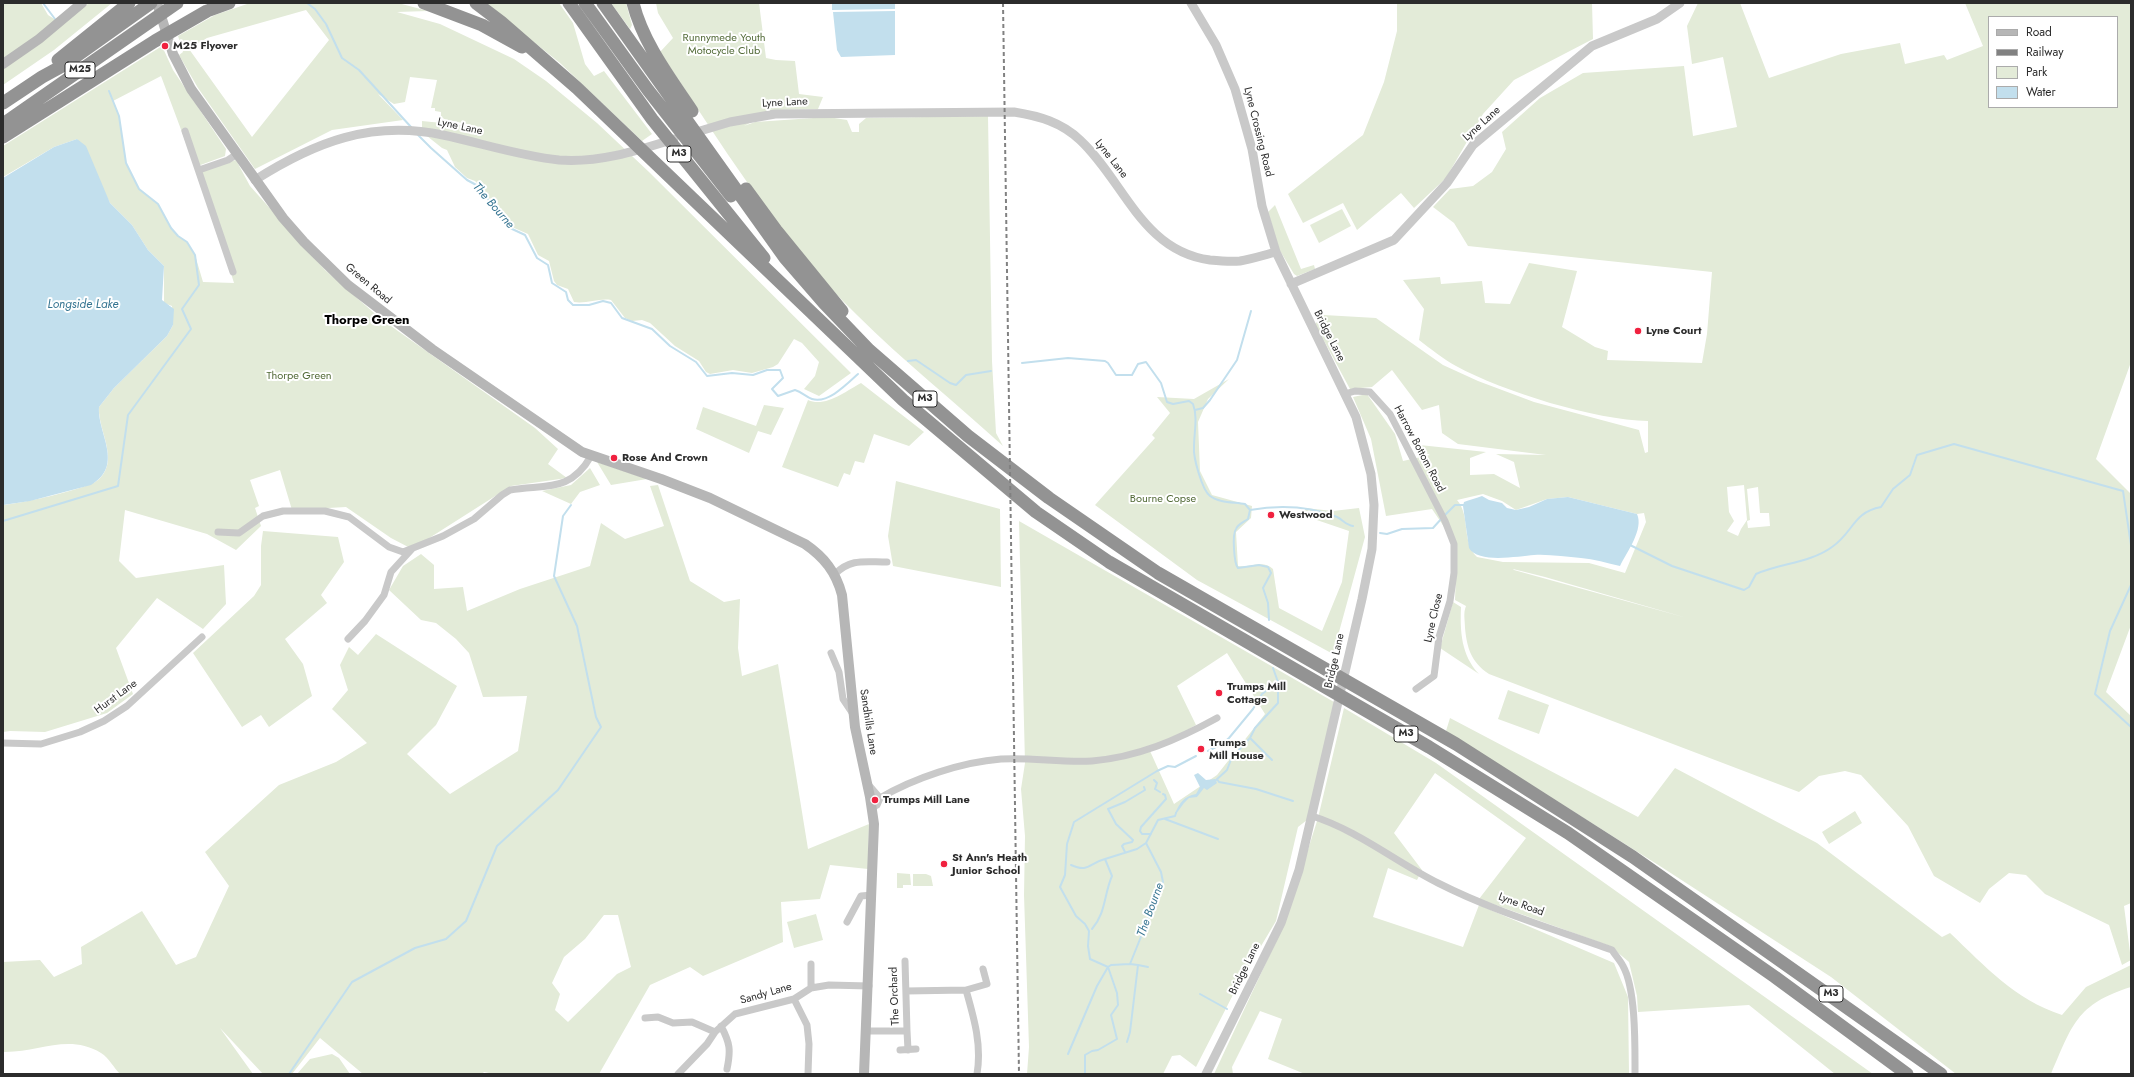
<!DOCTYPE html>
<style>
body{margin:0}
#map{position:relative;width:2134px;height:1077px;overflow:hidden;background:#fff;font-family:Jost,sans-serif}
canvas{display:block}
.frame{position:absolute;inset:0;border:4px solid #2c2c2c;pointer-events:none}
.legend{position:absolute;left:1988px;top:16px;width:130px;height:92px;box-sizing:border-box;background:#fff;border:1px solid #ababab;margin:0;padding:5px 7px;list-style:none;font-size:12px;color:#2c2c2c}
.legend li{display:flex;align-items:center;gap:8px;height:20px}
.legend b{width:20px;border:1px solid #ababab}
</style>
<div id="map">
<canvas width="2134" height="1077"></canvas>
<div class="frame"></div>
<ul class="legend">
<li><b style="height:5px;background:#b6b6b6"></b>Road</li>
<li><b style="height:5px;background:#818181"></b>Railway</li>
<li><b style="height:11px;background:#e3ebd8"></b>Park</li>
<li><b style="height:11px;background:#c2dfed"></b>Water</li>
</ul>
</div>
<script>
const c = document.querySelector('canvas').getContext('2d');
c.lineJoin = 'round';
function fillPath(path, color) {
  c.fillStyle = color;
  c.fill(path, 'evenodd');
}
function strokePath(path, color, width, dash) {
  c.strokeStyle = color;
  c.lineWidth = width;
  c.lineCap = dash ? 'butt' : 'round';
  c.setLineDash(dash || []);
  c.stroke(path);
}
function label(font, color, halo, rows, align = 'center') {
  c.font = font + ' Jost,sans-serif';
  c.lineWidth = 4;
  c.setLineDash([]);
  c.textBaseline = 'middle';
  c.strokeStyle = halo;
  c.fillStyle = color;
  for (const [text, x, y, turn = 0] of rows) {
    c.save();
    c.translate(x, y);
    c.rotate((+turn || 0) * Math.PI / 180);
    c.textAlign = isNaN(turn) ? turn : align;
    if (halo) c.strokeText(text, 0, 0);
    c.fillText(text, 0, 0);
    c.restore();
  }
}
const green = new Path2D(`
 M3,3H41L48,15L62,24L89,3H112L54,50L3,85Z
 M250,3H398L428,11L397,12L440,24L514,59L546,81L597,123L649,172L851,373L819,396L804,389L815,376L819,362L802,343L794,339L778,364L773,367L752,373L733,370L710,374L706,372L699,361L675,346L650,323L642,320L632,321L625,318L611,300C599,298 586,304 574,302L568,289L557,285L554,281L549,261L538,255L528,234L512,227L503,218L482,188L475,181L467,178L455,167L447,150L442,148L422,132V121L481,127L444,119L441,116V112L435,111V108H431L437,80L410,77L405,102L394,104L378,94L403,120L332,130L255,169L198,88L179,55L183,52L178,36L215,15ZM306,10L329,40L252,137L189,49L207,38Z
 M485,3H559L573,23L585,64L594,76L604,71L652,134L642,141L560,63Z
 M611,3H626L632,25L630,29Z
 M656,3H759L766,58L776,60L795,61L799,94L823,97L818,109L775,110L744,126L755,122L828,117L847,120L852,132H859V124L866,118L988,116L992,361L996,433L1003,446C955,402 903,361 857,315C780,241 719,140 660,52L673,38L658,13Z
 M1397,3H1592L1593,39L1514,80L1483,114L1446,178L1414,208L1401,193L1357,230L1343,203L1303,223L1288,194L1363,135L1384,82L1397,31Z
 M1698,3H1740L1769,78L1841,54L1900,43L1905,64L1944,55L1947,60L1983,46L1965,3H2131V362L2096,459L2131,494V625L2106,692L2131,716V903L2124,906L2131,960L2122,965L2109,925L2045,894L2026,875L2009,873L1989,889L1980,903L1934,876L1908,826L1861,775L1845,771L1819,776L1799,792L1489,674C1471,662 1467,648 1465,628C1465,620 1463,613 1466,606L1455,600L1457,546L1432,509L1386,516L1371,439L1353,397L1367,394L1395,434L1403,461L1430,455L1410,444L1486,452L1470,458V475L1494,474L1520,488L1514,462L1496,454L1546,455L1458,444L1442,433L1439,405L1422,410L1392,370L1372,387L1350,389L1315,324L1324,315L1376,318L1443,365L1478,381L1534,402L1639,430L1645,453L1648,452V421C1595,420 1504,392 1456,366C1443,359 1431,349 1419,340L1424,309L1403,280L1440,277L1441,284L1482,281L1485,303L1510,304L1529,263L1577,271L1562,327L1595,347L1608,351L1607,360L1702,363L1707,334L1712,272L1468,246L1454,223L1433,207L1450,189L1473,186L1492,172L1506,149L1502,132L1540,98L1583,73L1684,66L1693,136L1737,127L1723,57L1692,64L1687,26ZM1989,17H2117V107H1989ZM1744,485L1747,520L1741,529L1738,536L1727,531L1734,521L1729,512L1727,487ZM1758,487L1760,513H1769L1770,526L1748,528L1747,521L1750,520L1747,489ZM1483,494L1502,501L1516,510L1547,499L1568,497L1637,514L1644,513L1646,522L1625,573L1589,563L1503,562L1477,557C1461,542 1471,516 1457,500ZM1513,569L1545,577L1687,618L1514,570Z
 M162,46L173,70L226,149L225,156L195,167L161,76L113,101L119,116L126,163L139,189L158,204L171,228L178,236L187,242L195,255L203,282L234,283L199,170L236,160L250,186L325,270L381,319L535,428L558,449L548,464L567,478L511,486L412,549L391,538L346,507L292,510L280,470L250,480L259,506L255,508L261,526L236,550L207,534L125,510L119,561L136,578L224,565L226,604L203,629L157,598L116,648L133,694L107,713L45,732L10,731L3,732V505C19,504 88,489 98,480C104,475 108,467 108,458C108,441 98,423 99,407L114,388L167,336L173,325L172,306L164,303V266L148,250L132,225L110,203L77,139L54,147L3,177V146Z
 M1275,205L1301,269L1314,265L1315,269L1297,276L1294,274L1279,249L1268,212Z
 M1342,209L1351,226L1319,243L1310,225Z
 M1229,379L1208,399L1198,422L1200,471L1212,495L1252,506L1251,518L1236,532L1238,566C1250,568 1263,559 1273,569L1279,608L1322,631L1342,582L1349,531L1305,516V508L1333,511L1359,508L1365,537L1333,654L1197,580L1095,505L1155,438L1152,435L1170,413L1157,397L1194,399Z
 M861,383L924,432L909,446L874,434L864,463L855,461L850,475L844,473L838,487L782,467L808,400C825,408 846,391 861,383Z
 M764,405L784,408L771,435L758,431L749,453L696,429L703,407L756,426Z
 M597,462L647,479L611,485Z
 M590,468L600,485L580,492L571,504L542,491L571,485Z
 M896,481L1000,509L1001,587L893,566L888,536Z
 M658,485L690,581L724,602L740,599L738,648L742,676L778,664L808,849L869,824L868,869L830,865L820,899L781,902L783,942L703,976L690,967L650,985L599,1074H494L484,1072L482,1074H363L320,1038L292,1074H263L220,1028L253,1074H120C114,1068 109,1058 101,1053C68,1033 38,1053 3,1052V962L40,960L54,977L82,964L81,947L142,911L176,965L196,957L229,886L205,852L279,785L336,762L367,743L332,709L348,690L340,665L349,647L358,655L376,634L457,686L436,725L407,754L450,794L518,751L527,696L483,697L469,653L456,639L436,623L421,620L389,590L403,566L421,554L434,565V589L463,587L467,611L520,589L590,566L601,523L625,539L664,526L650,486ZM604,915H618L631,967L617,974L568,1022L555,1010L560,994L552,983L564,957L585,939Z
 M1019,521L1334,702L1307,820L1298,827L1276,921L1239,983L1196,1067L1180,1055L1172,1056L1163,1074H1027L1029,1047L1024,895L1025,836L1021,789L1025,763ZM1227,653L1265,714L1217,775L1174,804L1150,751L1196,725L1177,686Z
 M263,531L338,537L344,562L321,595L327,603L285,639L303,664L312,696L269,727L261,715L242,727L193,653L254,596L261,585V546Z
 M1453,602L1461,607C1460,631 1461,655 1479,674L1440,648Z
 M1508,690L1549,705L1539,734L1498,719Z
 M1344,708L1436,763L1873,1074H1835L1749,1005L1638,1012L1637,996L1629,962L1610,946L1479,899L1526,838L1435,773L1394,833L1422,870L1417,880L1388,868L1373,917L1463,947L1479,905L1614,963L1628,997L1629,1074H1305L1268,1059L1282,1019L1260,1011L1232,1067L1233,1074H1214L1285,922L1318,818Z
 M1450,718L1638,817L1675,768L1817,843L1942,937L1950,933C1986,967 2014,999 2062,1015L2086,987L2131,965V987C2076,1004 2072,1026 2051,1074H1956L1831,977L1663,868L1446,731Z
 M1855,811L1862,823L1829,844L1822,832Z
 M897,873L910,874L911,885H903V888H897Z
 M913,874H926L931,876L933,886H913Z
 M816,914L823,940L794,948L787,922Z
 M332,1054L339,1058L350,1074H297L310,1059Z`);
const water = new Path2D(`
 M832,3H895V9L832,10Z
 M895,11V55L841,57L837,50L833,12Z
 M77,139L86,146L110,203L132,225L148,250L164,266L162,300L174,309L173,325L167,336L114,388L99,407C97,433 125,465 91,485L30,501L3,505V178L54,147Z
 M1482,496L1489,500L1502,503L1507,508L1516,510L1529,507L1547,499L1568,497L1637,514C1644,529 1627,552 1620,566C1607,563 1594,559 1581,558C1566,557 1549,554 1534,555C1519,556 1478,564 1469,548L1463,506L1464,502C1469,500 1477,498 1482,496Z
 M1198,773L1206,780L1215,779L1217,783L1207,790L1204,788L1197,797L1189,798L1184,803L1176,814L1175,813C1180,803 1184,796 1196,794L1200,787L1194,775Z`);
const stream = new Path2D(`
 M43,3L55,19
 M307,3L315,9L326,24L342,58L359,70L411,127
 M418,135L431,148L467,180L480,187L496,212L510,228L525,235L537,258L548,265L552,283L566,292L568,300L573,305H589L603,301L611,303L622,318L652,329L670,346L696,362L707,376L732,373L753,375L767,370H780L783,378L772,389L778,396L795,390C802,392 806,397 812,399C828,404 847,384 858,374
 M908,361L916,360L950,383L956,385L966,375L991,371
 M1022,363L1068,358L1105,361L1108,363L1116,375H1132L1138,364L1146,362L1161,383L1167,402L1173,404L1189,401L1193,404C1198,417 1194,433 1194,447C1193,457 1202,490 1210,496C1219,503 1234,502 1245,504L1250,510
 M1195,410L1203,408L1210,400L1237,360L1251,311
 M1250,510L1248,519C1244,522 1238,524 1236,529C1232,534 1234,564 1238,568L1259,565L1268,567L1271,573L1263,588L1268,603L1269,620
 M1250,510C1279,505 1309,506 1337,517C1343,520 1346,525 1353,526
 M1445,515L1455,505H1465
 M3,521L118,486L128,415L191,329L182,309L199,285L195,255L187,242L178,236L171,228L158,204L139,189L126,163L119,116L109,91
 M1380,533L1387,534L1402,529L1433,528L1442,518
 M1628,544L1672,566L1744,590L1749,587L1756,574C1781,563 1810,563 1832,547C1853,533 1853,512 1881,507L1893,489L1910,475L1917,455L1954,444L2123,491L2131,545
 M2131,585L2110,631L2095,694L2131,727
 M1250,738L1272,760
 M1208,751L1222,744L1229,738L1253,709L1262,694L1278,682
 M1217,779L1219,782L1256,789L1293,801
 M1154,780L1157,783L1155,789L1160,792
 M1215,781L1227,770L1232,757L1250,738L1255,728L1278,703V682L1273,668
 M1165,819L1218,839
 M1151,834H1142L1140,831L1141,827L1166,799L1165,795L1163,794
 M1125,852L1122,846L1124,844L1132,842L1133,840L1116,824L1108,809L1125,802L1145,790L1144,787
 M1071,865C1089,873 1089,863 1105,859
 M1092,929C1106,913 1104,894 1112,876L1105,859L1137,849L1146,843
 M1138,965L1148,967
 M1200,994L1227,1009
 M1127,1042L1130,1032L1138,965L1130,964
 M1068,1054L1097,986L1108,967L1090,959L1088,946L1089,931L1085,924L1076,916L1060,887L1065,875L1067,844L1074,822L1157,771L1168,766L1175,767L1196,756
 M289,1074L352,982L415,948L446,939L466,921L497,846L558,790L601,727L596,717L577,626L554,576L563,516L571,505
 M1085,1074V1055L1092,1051L1098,1050L1117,1039L1111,1015L1118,1005L1117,993L1108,967L1111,965L1130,964L1163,882L1161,872L1146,843L1158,820L1175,816L1176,813`);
const minor = new Path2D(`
 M185,131L233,272
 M199,170L228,160L237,154
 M1345,394L1355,391L1370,392L1390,414L1445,521L1454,544V573L1450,601L1439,637L1434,676L1416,689
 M218,532L239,533L263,516L283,511H325L349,517L389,547L403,552L443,536L474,519L502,495L510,490C545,484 570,493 591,456
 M835,574C851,558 865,562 887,562
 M348,639L365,621L384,595L391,572L412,549
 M831,653L839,672L843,699L853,714
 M3,743L41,744L80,732L104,721L127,706L202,637
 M867,783L880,798L877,805L872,808
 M880,798C914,778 962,762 1001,759C1031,757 1062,763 1092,761C1138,757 1177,740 1217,718
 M1312,816C1357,830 1396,862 1438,883C1493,911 1554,929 1612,950C1615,955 1620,960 1623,966C1636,989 1635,1046 1635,1074
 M847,922L861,896L872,895
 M811,964V988
 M966,990C974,1018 982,1045 977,1074
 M906,991L966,990L987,984L983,969
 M794,999L807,1025L809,1044L808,1074
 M645,1018L658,1017L673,1023L692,1022L715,1032
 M721,1026C730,1043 731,1050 727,1069
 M867,1031H907L905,961
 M907,1031L908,1050
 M900,1050L916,1049
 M678,1074L707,1044L715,1032L735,1014L794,999L811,988L829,985L869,986`);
const tertiary = new Path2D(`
 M1191,3L1216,45L1235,89L1252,149L1262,206L1276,252L1356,417L1371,474L1374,505L1372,549L1362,599L1299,870L1281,923L1206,1074
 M690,134L730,122L775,114L1014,112C1039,116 1061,122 1080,140C1124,181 1142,251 1210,260C1220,261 1230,262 1240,261C1252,259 1264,255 1276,252
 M255,180C315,142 371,120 443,135C481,143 520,156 559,160C599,163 636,151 674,139
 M1291,284L1394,240L1447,183L1473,145L1592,46L1657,19L1680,3`);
const secondary = new Path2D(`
 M157,3L173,54L191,89L283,218L304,242L348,285L432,349L582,452L661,479L710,498L805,544C824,557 836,572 842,595L855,727L870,797L874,824L864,1074
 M3,64L39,39L82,3`);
const motorway = new Path2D(`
 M424,3L482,25L522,47
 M476,3L501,22L577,88L903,400L1036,512L1109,562L1429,747L1568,833L1775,977L1907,1074
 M569,3L652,119L764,258
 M585,3L648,90L731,196
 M603,3L785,258L824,303L869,350L968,436L1049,498L1158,573L1456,744L1633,857L1941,1074
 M633,3C643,43 670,78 692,111
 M58,60L129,3
 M3,103L42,77L64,65L151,3
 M3,124L177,3
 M3,137L155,41L207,11L229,3
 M746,189L776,230L842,311`);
const rail = new Path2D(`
 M1003,3L1019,1074`);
const markers = [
 [165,46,4,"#f0213f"],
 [1638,331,4,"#f0213f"],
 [614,458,4,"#f0213f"],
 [1271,515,4,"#f0213f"],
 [1219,693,4,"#f0213f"],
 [1201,749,4,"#f0213f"],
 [875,800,4,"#f0213f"],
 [944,864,4,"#f0213f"]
];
const shields = [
 [80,70,30],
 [679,154,24],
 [925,399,24],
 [1406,734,24],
 [1831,994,24]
];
const shieldNames = [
 ["M25",80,70],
 ["M3",679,154],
 ["M3",925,399],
 ["M3",1406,734],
 ["M3",1831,994]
];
const parkNames = [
 ["Runnymede Youth",724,38],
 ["Motocycle Club",724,51],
 ["Thorpe Green",299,376],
 ["Bourne Copse",1163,499]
];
const poiNames = [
 ["M25 Flyover",173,46],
 ["Lyne Court",1646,331],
 ["Rose And Crown",622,458],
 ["Westwood",1279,515],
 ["Trumps Mill",1227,687],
 ["Cottage",1227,700],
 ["Trumps",1209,743],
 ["Mill House",1209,756],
 ["Trumps Mill Lane",883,800],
 ["St Ann's Heath",952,858],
 ["Junior School",952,871]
];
const streetNames = [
 ["Lyne Lane",785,103,-3],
 ["Lyne Lane",1482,124,-42],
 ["Lyne Lane",460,127,12],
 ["Lyne Crossing Road",1258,132,76],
 ["Lyne Lane",1111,159,52],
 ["Green Road",368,284,40],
 ["Bridge Lane",1329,336,63],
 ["Harrow Bottom Road",1419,449,62],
 ["Lyne Close",1434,618,-77],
 ["Bridge Lane",1335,661,-77],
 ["Hurst Lane",116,697,-36],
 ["Sandhills Lane",868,722,81],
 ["Lyne Road",1521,905,20],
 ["Bridge Lane",1245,969,-64],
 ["Sandy Lane",766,994,-16],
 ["The Orchard",895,996,-92]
];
const waterNames = [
 ["The Bourne",493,206,49],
 ["Longside Lake",83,305],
 ["The Bourne",1151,910,-70]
];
const quarterNames = [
 ["Thorpe Green",367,321]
];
fillPath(green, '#e3ebd8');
fillPath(water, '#c2dfed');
strokePath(stream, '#c2dfed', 2);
strokePath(minor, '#c9c9c9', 7);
strokePath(tertiary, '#c9c9c9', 9);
strokePath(secondary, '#b6b6b6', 10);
strokePath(motorway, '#939393', 13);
strokePath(rail, '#818181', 2, [4, 3]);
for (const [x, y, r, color] of markers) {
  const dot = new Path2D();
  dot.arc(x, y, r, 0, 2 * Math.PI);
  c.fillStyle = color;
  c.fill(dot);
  strokePath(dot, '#fff', 1.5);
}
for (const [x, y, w] of shields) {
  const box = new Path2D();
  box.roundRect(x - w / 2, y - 8, w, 16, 3);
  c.fillStyle = '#fff';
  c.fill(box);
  strokePath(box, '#2c2c2c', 1);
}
label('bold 10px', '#2c2c2c', null, shieldNames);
label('11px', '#526a37', '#fff', parkNames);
label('bold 11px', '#2c2c2c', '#fff', poiNames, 'left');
label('11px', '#2c2c2c', '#fff', streetNames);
label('italic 12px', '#367592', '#fff', waterNames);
label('bold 13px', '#000', '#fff', quarterNames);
</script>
